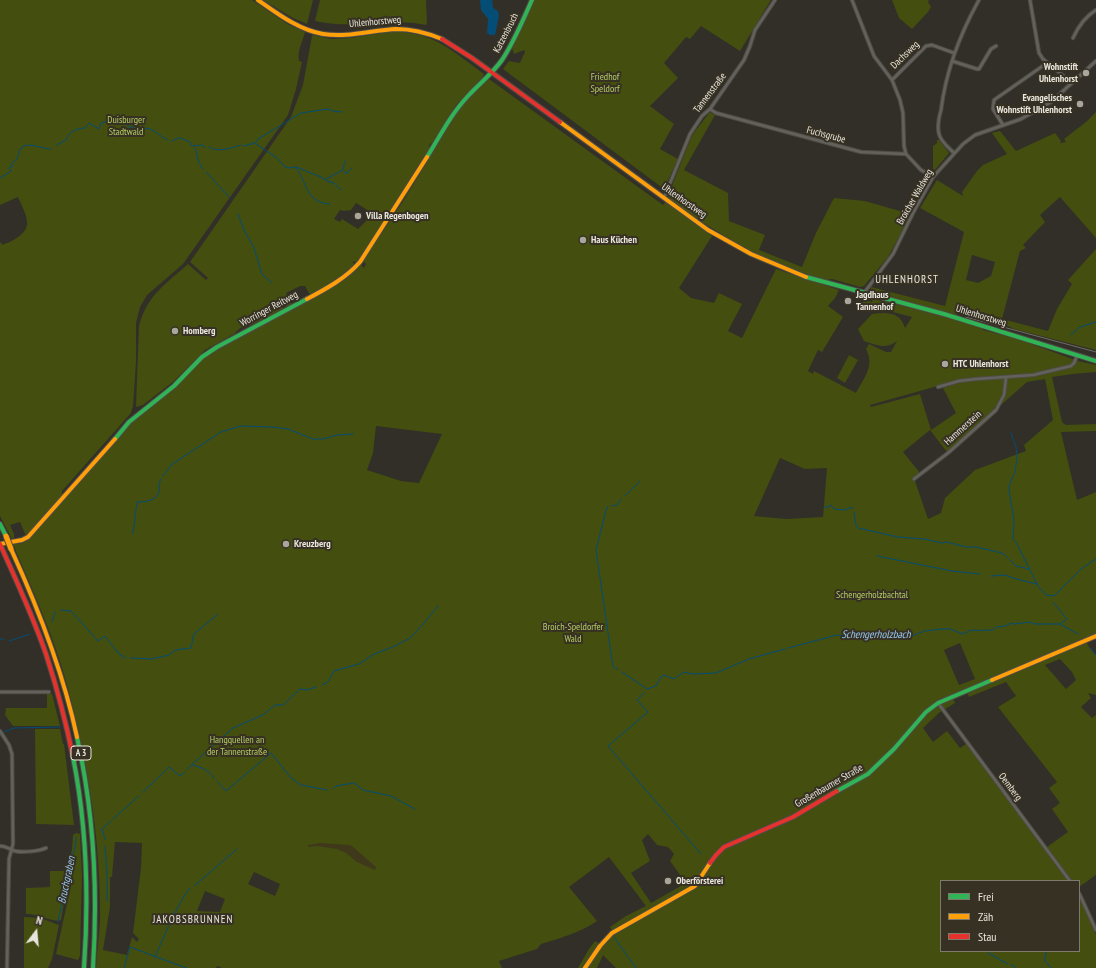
<!DOCTYPE html>
<meta charset="utf-8">
<style>
body{margin:0}
#map{position:relative;width:1096px;height:968px;overflow:hidden;background:#322f28;font-family:"PT Sans Narrow",sans-serif}
canvas{display:block}
.legend{position:absolute;left:940px;top:880px;width:140px;height:72px;box-sizing:border-box;background:#373123;border:1px solid #7e796d;margin:0;padding:5px 7px;list-style:none;font-size:12px;color:#e9e6dd}
.legend li{display:flex;align-items:center;gap:8px;height:20px}
.legend b{width:20px;border:1px solid #7e796d}
.north{position:absolute;left:16px;top:912px;width:40px;height:40px;-webkit-text-stroke:3px #373123;paint-order:stroke;rotate:16deg;font-size:11px;font-weight:700;line-height:16px;text-align:center;color:#e9e6dd}
.north::after{content:'';display:block;margin:auto;width:14px;height:18px;background:#e9e6dd;clip-path:polygon(50% 0,100% 100%,50% 72%,0 100%)}
</style>
<div id="map">
<canvas width="1096" height="968"></canvas>
<ul class="legend">
<li><b style="height:5px;background:#30b455"></b>Frei</li>
<li><b style="height:5px;background:#ff9f0a"></b>Zäh</li>
<li><b style="height:5px;background:#e5322d"></b>Stau</li>
</ul>
<div class="north">N</div>
</div>
<script>
const c = document.querySelector('canvas').getContext('2d');
c.lineJoin = 'round';
function fillPath(path, color) {
  c.fillStyle = color;
  c.fill(path, 'evenodd');
}
function strokePath(path, color, width, dash) {
  c.strokeStyle = color;
  c.lineWidth = width;
  c.lineCap = dash ? 'butt' : 'round';
  c.setLineDash(dash || []);
  c.stroke(path);
}
function label(font, color, halo, rows, align = 'center') {
  c.font = font + ' "PT Sans Narrow",sans-serif';
  c.lineWidth = 4;
  c.setLineDash([]);
  c.textBaseline = 'middle';
  c.strokeStyle = halo;
  c.fillStyle = color;
  for (const [text, x, y, turn = 0] of rows) {
    c.save();
    c.translate(x, y);
    c.rotate((+turn || 0) * Math.PI / 180);
    c.textAlign = isNaN(turn) ? turn : align;
    if (halo) c.strokeText(text, 0, 0);
    c.fillText(text, 0, 0);
    c.restore();
  }
}
const green = new Path2D(`
 M0,0H252L289,25L305,32C303,41 297,50 299,61L302,62L296,89L288,115L183,264L147,295L140,307L136,323V362L133,406L131,413L62,491V496L25,539L26,536L20,522L10,525L14,534V538L12,539L0,516V243L1,242L2,245C12,242 29,233 27,221C26,213 21,204 18,197L0,205Z
 M263,0H313L307,24L293,18Z
 M320,0H426L427,23L426,25C389,17 352,30 315,21Z
 M535,0H771L740,51L701,26L690,39L686,37L664,63L678,78L650,106L674,124L660,149L678,159L664,189L503,69L509,61L520,63L525,52L524,50L514,54L512,48Z
 M892,0H929L928,2L931,7L928,12L912,29L899,18Z
 M388,32C431,30 451,50 484,74L483,77L456,105L432,143L430,144L429,146L430,147L390,214C371,218 370,210 356,203L351,210L344,211L340,210L334,219L340,222L342,219L358,229L369,218L380,219L385,222L357,263L354,261L353,262L354,265L353,267L317,292L289,307L282,304L281,307L285,308L253,324L240,328L234,334L205,350L174,381L143,405L136,407L139,326C147,295 166,284 188,264L206,280L208,278L190,262L291,117L303,85L312,36L313,35L331,39L350,38ZM300,286H305L310,295L292,305L286,293Z
 M489,79L663,205L666,202L712,236L679,288L691,298L714,303L719,293L742,304L728,331L742,338L776,269L839,290L835,298L828,306L843,317L822,352L818,350L808,371L813,374L814,371L856,393C864,378 875,366 866,349L869,344L886,352H891L897,341C885,350 877,345 864,341L858,329L872,314C886,312 900,311 905,328L912,317L862,304L864,300L872,302L873,299L920,310L981,327L983,330L1015,338L1078,361L1096,365V372L1073,374L1052,377L1062,422L1066,425L1096,424V431L1061,432L1077,500L1096,492V634L1085,639L1089,647L1096,655V695L1088,693L1091,698L1081,707L1092,718L1096,715V875L1079,887V881H941V951H1079V897L1096,934V968H616L603,955L597,968H578L589,949L595,941L602,945L614,933L610,927L626,916L646,906L609,857L569,887L597,921C581,932 561,938 541,944L537,949L499,961L502,968H222L217,966L216,968H96C97,952 99,936 100,920C101,842 88,763 68,688C55,639 33,591 13,544L23,543L28,540L125,429L202,359L210,353L311,299L359,266L361,265L364,268L366,264L363,261L402,203L458,111L465,102ZM994,376V379L963,382L943,388L956,413L931,430L920,394L871,407L870,405L959,380ZM1045,379L1053,420L1024,445L1026,451L975,470L945,498L941,513L928,519L914,478L920,473L903,452L930,430L947,452L991,412L999,403L1001,405L1027,382ZM376,426L442,434L419,483L401,481L367,470L373,453ZM780,458L805,469L827,468L823,517L786,519L754,516ZM960,643L975,679L959,685L944,650ZM1060,659L1072,672L1076,680L1066,689L1045,665ZM1006,682L1016,696L998,707L1057,782L1049,788L1060,803L1052,809L1068,832L1047,847L969,742L960,748L947,731L933,742L923,728L940,712L955,703L953,698L967,692L969,697ZM648,834L657,845L668,847L674,854L670,861L686,883L651,903L631,873L650,861L642,840ZM115,842L142,843L141,868L133,933L139,939L137,942L132,937L127,955L103,950L110,907V877H112ZM254,872L280,884L275,896L248,884ZM205,891L225,899L220,912L197,911Z
 M710,112L715,115L684,170L728,193L729,221L765,235L759,250L802,267L816,233L834,198L865,201L910,214L899,237L888,257L864,286L860,287L832,279C823,282 811,276 803,273C753,257 712,229 670,200L668,196L692,135Z
 M1096,112V238L1060,197L1040,215L1045,222L1023,245L1026,248L1020,251L1002,319L1048,331L1057,309L1072,284L1068,280L1096,249V350L1014,329L1004,324L955,311L956,314L962,317L871,291V287L945,306L964,232L920,208L937,180L963,196L962,192L977,171L983,165L1007,154L992,133L1000,131L1016,151L1055,133L1061,141L1060,143L1066,142L1064,139L1086,122ZM972,255L995,262L991,276L978,283L966,280Z
 M937,140H939L949,153L935,170L933,169V146L937,143Z
 M849,355L858,360L845,383L837,378Z
 M47,694H52L60,726H13L5,715L6,708H47Z
 M35,729H60L63,744H64L74,825L36,824Z
 M76,833L80,834L82,876L80,956L78,960L56,954L73,876L69,874L61,920C52,923 38,913 26,914V888L50,887V871H68L72,849L73,835Z
 M24,917L40,918L59,925L52,959L48,968H24Z`);
const sand = new Path2D(`
 M321,843L349,845L352,846L376,867L375,870L357,862L346,853L337,849L317,846L308,847V845Z`);
const water = new Path2D(`
 M480,0H492L493,8L498,11L499,16L495,35H490L487,33L488,19L481,10Z`);
const stream = new Path2D(`
 M172,141C175,140 177,138 179,138C183,138 185,141 189,141L192,146L202,145L205,147
 M256,144L277,158L285,167L289,168L295,167C308,181 304,202 329,204
 M57,146L58,144L66,140C70,131 75,129 85,128L89,123L99,129L101,123L108,121L109,119L113,118C119,121 125,123 130,127H133L137,130L142,132L146,128C155,129 160,137 168,140
 M244,146L255,143L258,139L301,113L328,109L333,111L342,112
 M209,147C218,153 231,148 241,145
 M195,148C199,158 196,160 203,169
 M296,167L321,177L327,181L334,183L341,190
 M344,171L346,174L352,168
 M206,172L230,198
 M0,178L11,171L9,168L13,166L11,164C12,163 14,162 16,160C19,157 18,151 21,148C28,141 42,149 51,149
 M326,179L343,170L345,161
 M238,214L244,230L254,248L262,274L272,283
 M1071,335L1080,327L1096,322
 M1011,433L1016,447L1017,458L1015,472L1010,483L1009,491L1014,520L1013,539L1017,544L1038,586L1046,595L1054,596L1081,569L1096,559
 M163,476L171,465L221,432L241,426L272,427L288,429L313,439H323L337,435L353,434
 M625,496L640,481
 M608,506L606,510L596,550L613,667
 M612,506L617,505L621,499
 M825,506L826,508L831,505L834,509L846,510L848,508H853
 M854,512L856,526L858,528L898,537L924,539L942,543L947,542L966,547H976L1002,553L1007,557
 M133,534L137,502C145,502 156,501 159,492C160,487 158,484 161,479
 M877,556L952,571L980,574
 M1009,559L1016,566L1029,569
 M991,576L1005,575L1016,579L1037,584
 M1053,602L1067,619L1060,624
 M61,610L71,611L98,641L105,636L118,653L126,658
 M52,622L55,612
 M0,639H4
 M9,641L30,634
 M788,648L837,635C845,637 852,634 860,634C868,635 877,638 885,634L892,637L897,636L910,637L924,631L942,629H950L963,634L971,630C977,631 986,630 993,630L996,627L1005,626L1012,623L1015,624L1029,622L1035,624H1060L1078,634
 M1090,648L1096,655
 M131,658L151,659L169,655L175,650L191,648L194,634L218,614
 M615,668L618,669
 M622,672L647,689L656,686L661,677L664,675L674,679L684,672L693,674L716,673L749,659L785,649
 M322,685L328,682L334,671L359,664L374,654L393,647L410,638L424,623L438,606
 M645,692L637,700L648,712L608,746L701,854
 M4,732L14,728L60,727
 M192,765C201,767 209,770 214,778
 M187,769L233,728L263,715L275,705H283L300,689L307,690L316,687
 M217,781L226,791L271,753L291,778L301,785L327,790
 M333,789L336,786L354,783L363,790L391,796L415,809
 M143,792L169,767L180,776L185,772
 M113,819L139,796
 M102,829L105,839
 M101,830L111,821
 M105,846L107,876V901
 M194,886L237,849
 M58,922L76,842V837
 M614,937L636,968
 M1047,951L1045,956V961L1051,968
 M988,953L1008,964
 M155,957C164,937 177,904 190,888
 M1011,965L1014,966L1015,968
 M124,968L130,947L186,968`);
const street = new Path2D(`
 M852,0L874,56L892,80L900,100L903,113L904,146L906,154L921,170L933,177
 M1030,0L1039,53L1043,59L1072,83
 M1073,38C1078,27 1086,16 1096,10
 M952,61L977,69H979L991,49L996,46
 M892,80L926,46L932,45L954,53
 M710,109L716,113L861,152L906,154
 M1003,125L993,109L994,100L1047,63
 M954,153C949,148 941,142 939,134C937,126 939,117 941,110C946,71 960,34 979,0
 M664,198L690,134L702,116L710,109L744,60L750,46L755,30L775,0
 M864,293L893,254L913,213L933,177L963,144L975,135L1021,119L1051,102L1096,61
 M938,387L959,381L976,379L1033,375L1071,366L1074,363L1077,356
 M914,479L948,453L996,410L1004,395L1006,378
 M0,692H49
 M938,703L1070,881
 M0,731L9,745L12,754L13,844L9,859L7,968
 M0,846C6,846 9,849 15,851C23,853 39,851 46,848
 M1079,893L1096,930`);
const fast = new Path2D(`
 M427,157C440,136 451,114 468,96C479,84 492,74 502,60C514,42 523,20 532,0
 M806,277L944,314L1096,361
 M115,439L129,422L174,386L202,357L217,347L307,299
 M0,524L6,536
 M77,737C94,813 98,890 93,968
 M73,757C87,827 89,897 84,968
 M837,791L868,774L894,749L926,712L938,703L992,680`);
const slow = new Path2D(`
 M258,0C278,14 299,30 323,34C348,38 372,30 397,29C413,29 427,33 442,39
 M560,122L708,230L751,254L806,277
 M307,299C326,289 346,278 360,262L427,157
 M0,544L22,540L28,537L115,439
 M11,549C39,610 63,671 77,737
 M992,680L1096,636
 M585,968L600,946L612,933L695,886L710,863`);
const jam = new Path2D(`
 M442,39L472,58L560,122
 M0,544C16,580 33,616 46,654C57,688 66,722 73,757
 M710,863L716,855L724,847L793,817L837,791`);
const tram = new Path2D(`
 M966,317L1096,352`);
const slowBridge = new Path2D(`
 M6,536L11,549`);
const markers = [
 [1086,73,4,"#a9a69e"],
 [1080,104,4,"#a9a69e"],
 [358,216,4,"#a9a69e"],
 [583,240,4,"#a9a69e"],
 [848,301,4,"#a9a69e"],
 [175,331,4,"#a9a69e"],
 [945,364,4,"#a9a69e"],
 [286,544,4,"#a9a69e"],
 [668,881,4,"#a9a69e"]
];
const shields = [
 [81,753,20]
];
const shieldNames = [
 ["A 3",81,753]
];
const streetNames = [
 ["Uhlenhorstweg",375,22,-5],
 ["Katzenbruch",506,33,-63],
 ["Dachsweg",905,55,-44],
 ["Tannenstraße",710,93,-53],
 ["Fuchsgrube",826,135,15],
 ["Broicher Waldweg",915,197,-60],
 ["Uhlenhorstweg",684,201,35],
 ["Worringer Reitweg",269,309,-28],
 ["Uhlenhorstweg",981,316,17],
 ["Hammerstein",963,428,-42],
 ["Großenbaumer Straße",829,786,-30],
 ["Oemberg",1010,787,53]
];
const poiNames = [
 ["Wohnstift",1078,67,"right"],
 ["Uhlenhorst",1078,79,"right"],
 ["Evangelisches",1072,98,"right"],
 ["Wohnstift Uhlenhorst",1072,110,"right"],
 ["Villa Regenbogen",366,216],
 ["Haus Küchen",591,240],
 ["Jagdhaus",856,295],
 ["Tannenhof",856,307],
 ["Homberg",183,331],
 ["HTC Uhlenhorst",953,364],
 ["Kreuzberg",294,544],
 ["Oberförsterei",676,881]
];
const parkNames = [
 ["Friedhof",605,77],
 ["Speldorf",605,89],
 ["Duisburger",126,120],
 ["Stadtwald",126,132],
 ["Schengerholzbachtal",872,595],
 ["Broich-Speldorfer",573,627],
 ["Wald",573,639],
 ["Hangquellen an",237,740],
 ["der Tannenstraße",237,752]
];
const neighbourhoodNames = [
 ["UHLENHORST",907,280],
 ["JAKOBSBRUNNEN",193,920]
];
const waterNames = [
 ["Schengerholzbach",876,635],
 ["Bruchgraben",67,880,-78]
];
fillPath(green, '#434e0f');
fillPath(sand, '#3f381b');
fillPath(water, '#044d76');
strokePath(stream, '#044d76', 1);
strokePath(street, '#4f4c46', 4.5);
strokePath(fast, '#4f4c46', 6);
strokePath(slow, '#4f4c46', 6);
strokePath(jam, '#4f4c46', 6);
strokePath(street, '#63615b', 2.5);
strokePath(fast, '#30b455', 4);
strokePath(slow, '#ff9f0a', 4);
strokePath(jam, '#e5322d', 4);
strokePath(tram, '#6f6d68', 1);
strokePath(slowBridge, '#4f4c46', 7, []);
strokePath(slowBridge, '#ff9f0a', 5);
for (const [x, y, r, color] of markers) {
  const dot = new Path2D();
  dot.arc(x, y, r, 0, 2 * Math.PI);
  c.fillStyle = color;
  c.fill(dot);
  strokePath(dot, '#373123', 1.5);
}
for (const [x, y, w] of shields) {
  const box = new Path2D();
  box.roundRect(x - w / 2, y - 7, w, 14, 3);
  c.fillStyle = '#373123';
  c.fill(box);
  strokePath(box, '#e9e6dd', 1);
}
label('bold 9px', '#e9e6dd', null, shieldNames);
label('10px', '#e9e6dd', '#373123', streetNames);
label('bold 10px', '#e9e6dd', '#373123', poiNames, 'left');
label('10px', '#b4cc64', '#373123', parkNames);
c.letterSpacing = '1px';
label('11px', '#e9e6dd', '#373123', neighbourhoodNames);
c.letterSpacing = '0px';
label('italic 11px', '#97c9f3', '#373123', waterNames);
</script>
